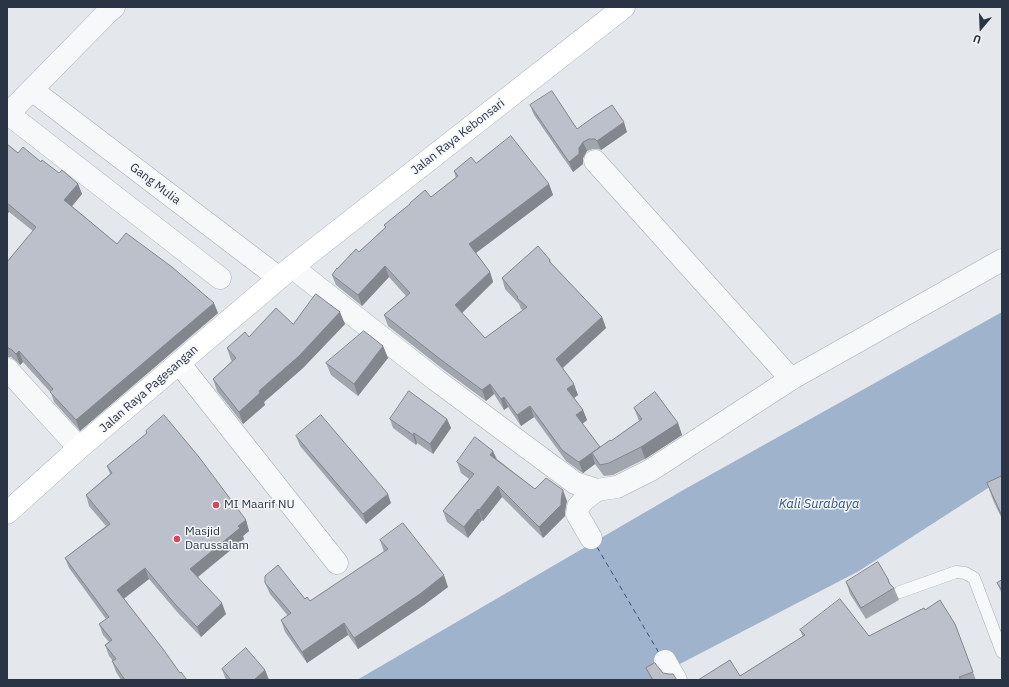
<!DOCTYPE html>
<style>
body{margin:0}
#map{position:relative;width:1009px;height:687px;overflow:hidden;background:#e4e7ec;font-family:"IBM Plex Sans",sans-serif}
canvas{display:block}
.frame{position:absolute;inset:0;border:8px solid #2b3445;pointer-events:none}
.north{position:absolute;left:961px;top:8px;width:40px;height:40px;-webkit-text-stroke:3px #f4f6f9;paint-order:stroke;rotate:199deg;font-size:11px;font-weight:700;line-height:16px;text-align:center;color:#2b3445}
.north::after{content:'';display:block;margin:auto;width:14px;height:18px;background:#2b3445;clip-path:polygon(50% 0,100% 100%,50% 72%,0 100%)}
</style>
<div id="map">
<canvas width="1009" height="687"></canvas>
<div class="frame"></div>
<div class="north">U</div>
</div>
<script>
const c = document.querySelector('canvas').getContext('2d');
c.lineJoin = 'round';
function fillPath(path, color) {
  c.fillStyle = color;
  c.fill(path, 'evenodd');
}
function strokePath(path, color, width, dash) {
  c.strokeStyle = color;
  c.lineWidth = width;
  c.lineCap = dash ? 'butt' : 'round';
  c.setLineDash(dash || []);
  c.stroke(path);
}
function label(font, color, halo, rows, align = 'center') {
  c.font = font + ' "IBM Plex Sans",sans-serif';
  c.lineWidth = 3;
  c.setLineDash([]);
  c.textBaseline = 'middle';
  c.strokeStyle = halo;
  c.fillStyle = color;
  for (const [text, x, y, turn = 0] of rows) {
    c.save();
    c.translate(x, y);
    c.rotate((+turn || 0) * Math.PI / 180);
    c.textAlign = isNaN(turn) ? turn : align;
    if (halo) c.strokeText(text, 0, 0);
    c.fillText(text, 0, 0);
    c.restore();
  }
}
const water = new Path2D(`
 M1002,312V479L859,571L649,680H357L685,489Z`);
const ferry = new Path2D(`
 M597,547L659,653`);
const service = new Path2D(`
 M900,592L956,572L965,573L974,578L1002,652`);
const minor = new Path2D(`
 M32,90L279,278
 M7,113L220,278
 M8,114L106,14L114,7
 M595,161L791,379
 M179,363L337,563
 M7,369L79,448
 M591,538L577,514L578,507L584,500L597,490
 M665,661L676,680`);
const tertiary = new Path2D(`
 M292,267L436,380L575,483L597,490L617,487L651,470L791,379L1002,260`);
const secondary = new Path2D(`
 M7,513L79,448L292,267L624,7`);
const wall = new Path2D(`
 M530,105L577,129L627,132L601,150L598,149H593L587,151L583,158V164L573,172L534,115Z
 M7,144L18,153L41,162L59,173L78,184L82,194L72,206L117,244L218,313L80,431L54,402L51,393L23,362L20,365L16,361L11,357H7V262L33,231L9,212L7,214Z
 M476,163L549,184L553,195L476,253L490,272L493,282L462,313L485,338L523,310L521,309L519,304L505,289L502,278L550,260L552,264L602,317L606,328L563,368L578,395L574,398L583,410L587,420L582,424L600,447L611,441L639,421L634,408L678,423L682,435L645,459L613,475L604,476L595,464L583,473L581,472L566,461L534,417L521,426L508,407L504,410L494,394L486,401L444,370L388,326L384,315L406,296L389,277L362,306L336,285L332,275L337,269L359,252L385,228L384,225L431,197L456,178L454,171Z
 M293,324H345L303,368L264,402L265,405L243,424L217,391L213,379L232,361L231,360L227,348L249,337Z
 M383,346L388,358L358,396L331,375L326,363Z
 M390,419H447L451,428L433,454L417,443L416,445L393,428Z
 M146,431L246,520L249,531L243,536L244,539L198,577L226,614L201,637L178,613L149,579L124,598L180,673L187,680H121L116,672L112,661H113L109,656L105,645L109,642L103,635L99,624L106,619L69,568L65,558L106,526L89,506L86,495L110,474L107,466L147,434Z
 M296,436L391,503L366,524L300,446Z
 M493,451L497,459L535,489L567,501L566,505L565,512V516L543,538L502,497L483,521L482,520L468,538L447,522L443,511L469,479L461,473L457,462Z
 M1002,476V519L993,500L987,483Z
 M380,540L448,587L424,605L358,649L348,635L307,663L285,632L281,620L288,616L270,594L265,583L310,601L384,552Z
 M888,579L891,585L894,588L899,600L866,619L850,594L846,582Z
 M1002,580V594L997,583Z
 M925,610L955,624L976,680H698L740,676L803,637L800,630L869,636Z
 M646,668H659L663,673L677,680H651Z
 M222,669L265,670L269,680H226Z`);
const shadedWall = new Path2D(`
 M624,122L627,132L601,150L597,141Z
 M583,142L587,151L583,158V164L573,172L569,162Z
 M78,184L82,194L68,211L64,200Z
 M549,184L553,195L473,255L469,244Z
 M7,206L9,212L7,214Z
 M385,266L389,277L362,306L358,295Z
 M490,272L493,282L459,316L455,305Z
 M214,303L218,313L80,431L76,420Z
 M340,312L345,324L303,368L264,402L265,405L243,424L239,412L259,391Z
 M602,317L606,328L560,370L556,359Z
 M383,346L388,358L358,396L354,384Z
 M19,351L23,362L20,365L16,354Z
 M490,384L494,394L486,401L482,390Z
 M574,384L578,395L571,400L567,389Z
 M504,397L508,407L504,410L501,399Z
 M530,406L534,417L521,426L517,415Z
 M583,410L587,420L580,426L576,415Z
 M447,419L451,428L433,454L430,444Z
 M678,423L682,435L645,459L641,447Z
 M414,433L417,443L416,445L413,435Z
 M600,447L592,453L595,464L583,473L579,462Z
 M493,451L497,461L490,455Z
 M498,486L502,497L483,521L479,510Z
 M563,490L567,501L566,505L565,512V516L543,538L539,527L561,501L562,494Z
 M388,494L391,503L366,524L363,514Z
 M478,509L482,520L468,538L464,527Z
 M246,520L249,531L243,536L244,539L194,580L190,569L238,526Z
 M145,568L149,579L121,601L117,590Z
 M444,575L448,587L424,605L358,649L354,638Z
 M222,603L226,614L201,637L197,627Z
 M344,623L348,635L307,663L302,652Z
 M265,670L269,680H254Z`);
const building = new Path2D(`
 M552,91L577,129L595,116L612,105L624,122L597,141L595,139H589L583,142L579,148V154L569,162L530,105Z
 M511,136L549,184L469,244L490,272L455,305L485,338L527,307L517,298L518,297L502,278L538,246L550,260L549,261L602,317L556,359L574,384L567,389L583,410L576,415L600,447L579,462L577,461L562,450L530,406L517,415L504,397L501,399L490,384L482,390L440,359L384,315L410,293L385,266L358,295L332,275L337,268V269L356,249L359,252L386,227L384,225L410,204V203L425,190L431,197L458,176L454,171L471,157L476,163Z
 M7,144L18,153L23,147L41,162L42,160L59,173L62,170L78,184L64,200L117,244L126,233L172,267L214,303L76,420L50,392L53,389L19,351L16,354L12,350L7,347V262L36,227L7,203Z
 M316,294L340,312L299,356L259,391L260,393L239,412L213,379L236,358L227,348L245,332L249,337L276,308L293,324Z
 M364,331L383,346L354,384L326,363Z
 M409,391L447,419L430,444L414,433L413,435L390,419Z
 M655,392L678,423L641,447L609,463L600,465L592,453L610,440L611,441L642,419L634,408Z
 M164,415L199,457L246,520L238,526L240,528L190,569L222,603L197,627L174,603L145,568L117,590L163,649L180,673L181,672L187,680H125L112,661L116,659L105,645L112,640L99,624L109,617L65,558L110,524L86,495L112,473L107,466L147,433L146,431Z
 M321,415L388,494L363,514L296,436Z
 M475,437L493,451L490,455L535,489L546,478L563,490L562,494L561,501V505L539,527L498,486L479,510L478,509L464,527L443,511L474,474L457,462Z
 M1002,476V516L987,483Z
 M403,523L444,575L420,594L354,638L344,623L302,652L281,620L291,613L265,583V576L278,565L305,599L307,597L310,601L388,549L380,540Z
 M878,562L888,579L889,583L894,588L861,608L846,582Z
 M1002,580V590L997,583Z
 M840,599L869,636L924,608L925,610L940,600L955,624L973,672L959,677L961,680H698L730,660L740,676L805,635L800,630Z
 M246,648L265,670L254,680H231L222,669Z
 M655,663L663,673L669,674H673L677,680H653L646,668Z`);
const markers = [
 [216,505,4,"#d1495b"],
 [177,539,4,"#d1495b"]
];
const streetNames = [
 ["Jalan Raya Kebonsari",458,137,-38],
 ["Gang Mulia",155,184,37],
 ["Jalan Raya Pagesangan",149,389,-41]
];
const poiNames = [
 ["MI Maarif NU",224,505],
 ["Masjid",185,532],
 ["Darussalam",185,546]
];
const waterNames = [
 ["Kali Surabaya",819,504]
];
fillPath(water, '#9fb4cc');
strokePath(ferry, '#34527a', 1, [5, 4]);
strokePath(service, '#a9aeb7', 13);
strokePath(minor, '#a9aeb7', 23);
strokePath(tertiary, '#a9aeb7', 23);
strokePath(secondary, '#a9aeb7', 23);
strokePath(service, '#f7f8fa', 12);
strokePath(minor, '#f7f8fa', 22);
strokePath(tertiary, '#f7f8fa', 22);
strokePath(secondary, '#fff', 22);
fillPath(wall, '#a1a5ae');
fillPath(shadedWall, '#83868d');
fillPath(building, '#bbc0ca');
strokePath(building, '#83868d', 1);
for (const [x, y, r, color] of markers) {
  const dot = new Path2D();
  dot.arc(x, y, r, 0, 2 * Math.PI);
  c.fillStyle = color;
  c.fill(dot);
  strokePath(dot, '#f4f6f9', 1.5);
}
label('12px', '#2b3445', '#f4f6f9', streetNames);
label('12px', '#2b3445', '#f4f6f9', poiNames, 'left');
label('italic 13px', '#34527a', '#f4f6f9', waterNames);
</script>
